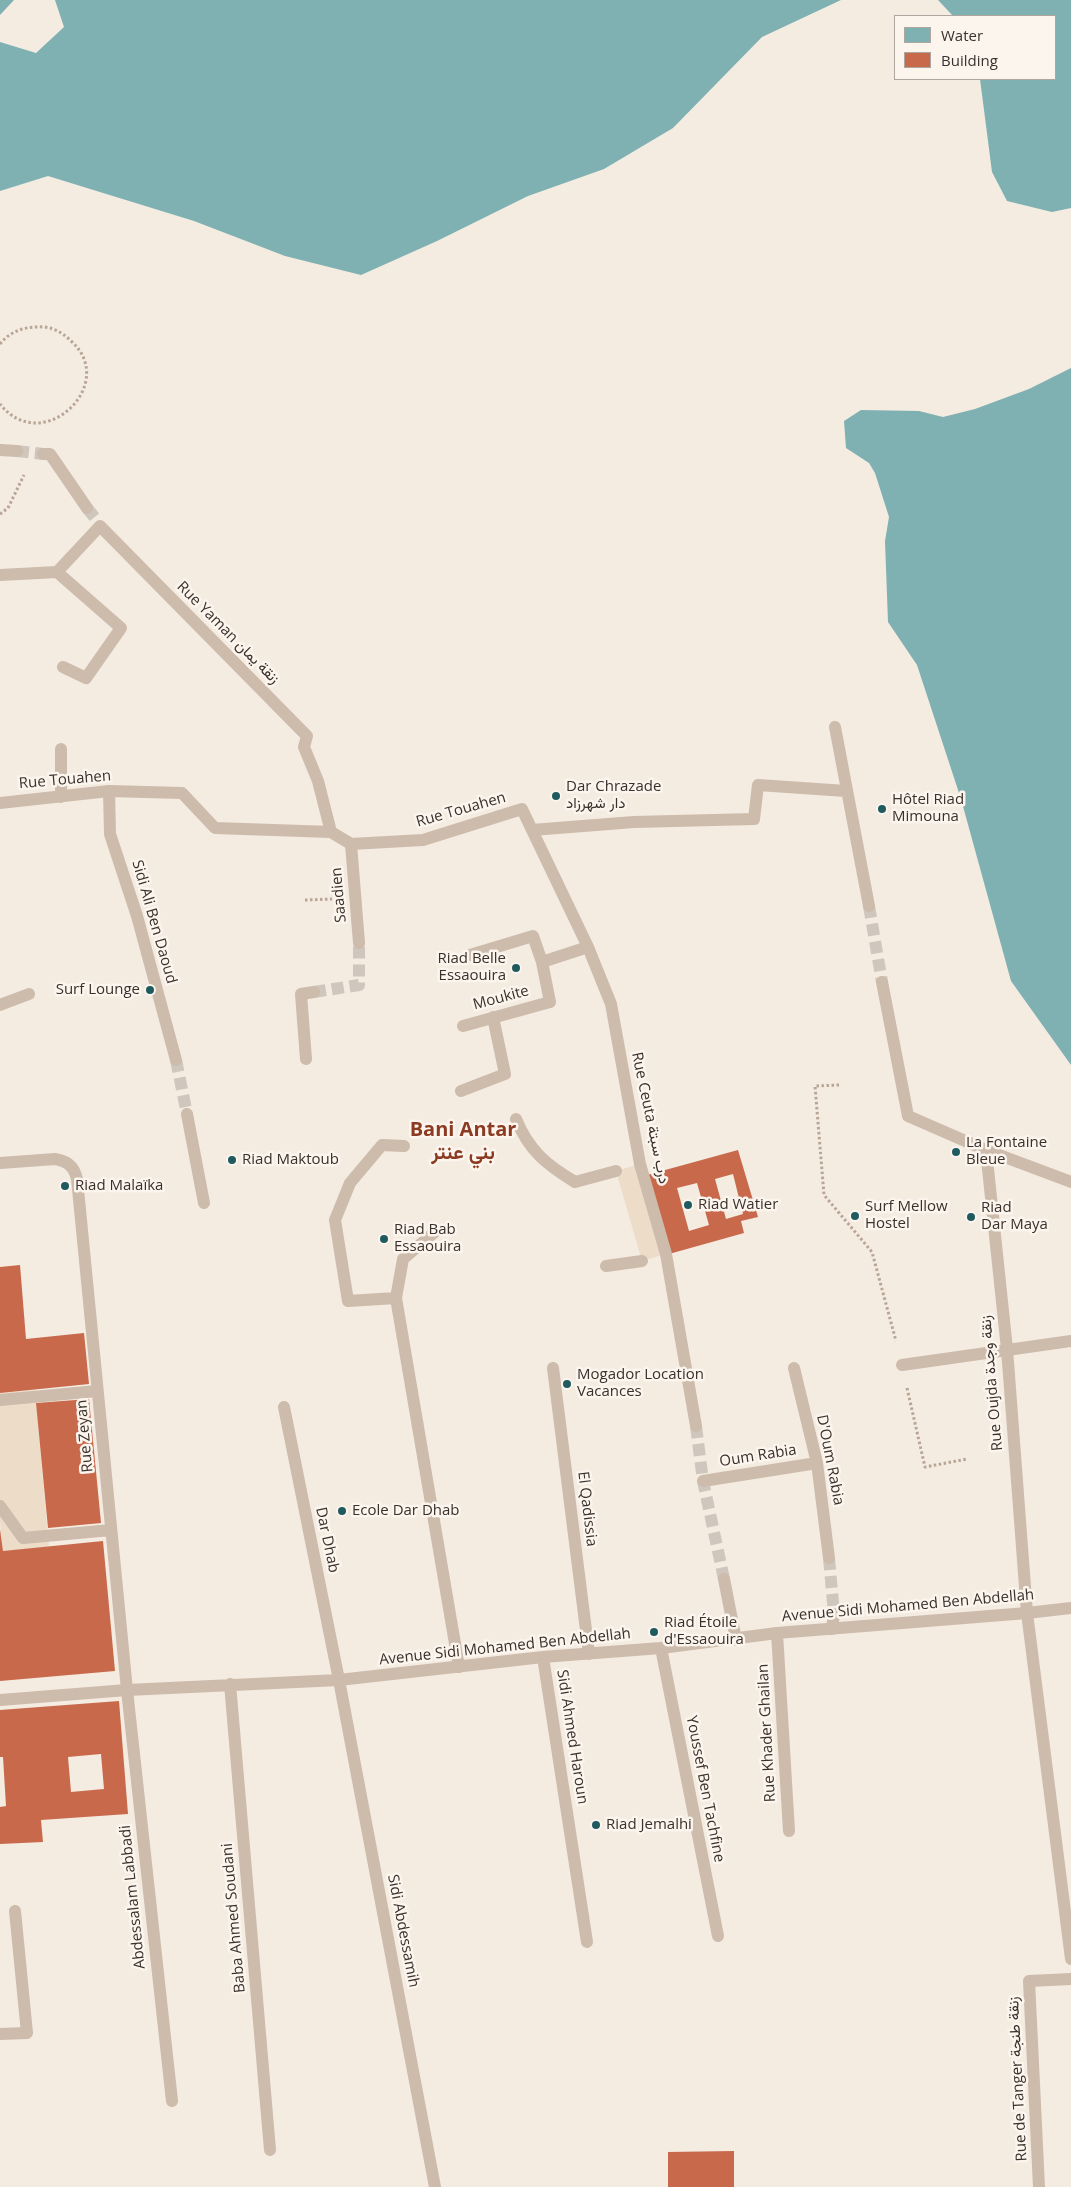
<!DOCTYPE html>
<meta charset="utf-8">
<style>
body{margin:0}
#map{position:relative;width:1071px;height:2187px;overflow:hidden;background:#f4ebe1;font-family:"Open Sans",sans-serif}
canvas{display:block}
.legend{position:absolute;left:894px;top:15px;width:162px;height:65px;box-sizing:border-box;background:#fbf5ee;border:1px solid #aea6a0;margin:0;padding:6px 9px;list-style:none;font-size:15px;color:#3b302b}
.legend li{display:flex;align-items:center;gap:10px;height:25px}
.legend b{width:25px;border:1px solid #aea6a0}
</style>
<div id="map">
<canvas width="1071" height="2187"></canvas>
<ul class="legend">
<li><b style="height:14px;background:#7fb0b2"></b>Water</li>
<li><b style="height:14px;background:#c8694b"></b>Building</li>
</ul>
</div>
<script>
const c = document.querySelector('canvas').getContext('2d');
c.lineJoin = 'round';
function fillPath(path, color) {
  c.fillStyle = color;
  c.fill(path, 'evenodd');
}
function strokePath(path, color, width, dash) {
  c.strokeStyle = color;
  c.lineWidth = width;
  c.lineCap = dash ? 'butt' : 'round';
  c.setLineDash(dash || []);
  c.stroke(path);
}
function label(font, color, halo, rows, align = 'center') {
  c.font = font + ' "Open Sans",Vazirmatn,sans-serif';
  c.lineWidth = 5;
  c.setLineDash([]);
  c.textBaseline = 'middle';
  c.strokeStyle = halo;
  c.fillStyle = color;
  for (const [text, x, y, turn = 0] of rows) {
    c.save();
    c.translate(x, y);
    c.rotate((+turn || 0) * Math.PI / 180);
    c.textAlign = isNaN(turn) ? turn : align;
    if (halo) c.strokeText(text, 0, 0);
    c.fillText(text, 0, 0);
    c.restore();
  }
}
const plaza = new Path2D(`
 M640,1164L666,1254L642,1261L616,1171Z
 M35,1390L49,1547L3,1551L0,1521V1393Z`);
const water = new Path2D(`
 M0,0H14L0,15Z
 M55,0H841L762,37L673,128L604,169L528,196L437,241L361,275L285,256L194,221L48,176L0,191V42L36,53L64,27Z
 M938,0H1071V208L1052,212L1007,201L992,172L980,79H1055V16H953Z
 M1071,368V1065L1011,981L961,799L917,665L888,622L885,541L889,517L875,473L869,463L846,448L844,421L861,410L919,411L943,417L975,409L1029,389Z`);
const building = new Path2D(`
 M738,1150L758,1217L741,1221L744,1233L669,1254L647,1175ZM733,1174L743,1214L726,1219L715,1179ZM697,1183L709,1225L689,1231L677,1188Z
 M20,1265L26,1339L84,1333L89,1384L0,1393V1267Z
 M89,1399L101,1523L48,1528L36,1403Z
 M0,1529L3,1551L103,1541L115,1671L0,1681Z
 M119,1701L128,1814L41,1820L43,1842L0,1844V1807L6,1806L3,1757H0V1710ZM101,1754L104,1789L71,1792L68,1757Z
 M734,2151V2187H668V2152Z`);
const pedestrianTunnel = new Path2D(`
 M17,451L43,454
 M87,508L95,518
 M869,906L882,982
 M314,992L359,985V943
 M176,1060L187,1114
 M696,1426L703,1481L724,1579
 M829,1558L834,1614`);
const path = new Path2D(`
 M0,344C11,330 27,326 44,327C55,328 64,334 71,341C120,384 42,458 0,404
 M0,514L8,508L24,475
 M305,900L332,899
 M839,1085L815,1086L824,1195L872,1252L896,1341
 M907,1388L925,1467L967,1459`);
const pedestrian = new Path2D(`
 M0,450L17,451
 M43,454H50L87,508
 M57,572L121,628L86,678L63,667
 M0,575L57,572L100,526L307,736L304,747L318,781L331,832
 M835,727L869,906
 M61,749V797
 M109,791L110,834L137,916L176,1060
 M0,803L109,791L182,793L215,828L331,832L351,844L423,840L522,809L532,830L634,822L754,819L758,785L846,791
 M532,830L588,947L611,1004L640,1164L666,1254L696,1426
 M351,844L359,943
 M470,955L533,936L542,962
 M882,982L908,1116L986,1150L1071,1182
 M0,1005L29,994
 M463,1026L550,1002L542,962L588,947
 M306,1059L301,994L314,992
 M461,1091L505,1074L493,1017
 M187,1114L204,1203
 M516,1119C529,1151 547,1165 575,1182L616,1171
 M986,1150L1007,1349L1027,1613L1071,1959
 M0,1163L55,1159C67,1161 74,1166 77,1179L127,1690L172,2101
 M436,1231L403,1259L396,1298L459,1667
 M606,1266L642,1261
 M396,1298L348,1301L335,1220L350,1183L382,1145L404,1146
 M902,1365L1071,1341
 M553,1368L589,1654
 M794,1368L817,1463L829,1558
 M0,1400L97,1391
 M284,1407L339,1680L435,2187
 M703,1481L817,1463
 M0,1506L23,1538L111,1530
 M724,1579L736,1640
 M832,1629L834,1614
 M777,1633L789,1831
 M661,1648L718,1936
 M543,1657L587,1942
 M230,1684L270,2150
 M0,1700L127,1690L339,1680L543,1657L661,1648L777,1633L1027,1613L1071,1608
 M0,2034L27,2033L15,1911
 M1039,2187L1029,1981L1071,1979`);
const markers = [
 [556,796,5,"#1f5a5e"],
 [882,809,5,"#1f5a5e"],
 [516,968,5,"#1f5a5e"],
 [150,990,5,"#1f5a5e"],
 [956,1152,5,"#1f5a5e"],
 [232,1160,5,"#1f5a5e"],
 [65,1186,5,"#1f5a5e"],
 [688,1205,5,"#1f5a5e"],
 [855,1216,5,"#1f5a5e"],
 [971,1217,5,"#1f5a5e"],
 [384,1239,5,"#1f5a5e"],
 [567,1384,5,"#1f5a5e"],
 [342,1511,5,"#1f5a5e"],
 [654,1632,5,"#1f5a5e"],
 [596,1825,5,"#1f5a5e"]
];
const streetNames = [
 ["Rue Yaman زنقة يمان",228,633,45],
 ["Rue Touahen",65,780,-5],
 ["Rue Touahen",461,810,-16],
 ["Saadien",339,895,-95],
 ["Sidi Ali Ben Daoud",154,922,74],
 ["Moukite",501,998,-15],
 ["Rue Ceuta درب سبتة",650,1118,78],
 ["Rue Oujda زنقة وجدة",992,1383,-95],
 ["Rue Zeyan",85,1436,-95],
 ["Oum Rabia",758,1456,-9],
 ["D'Oum Rabia",830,1460,79],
 ["El Qadissia",587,1509,83],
 ["Dar Dhab",327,1540,78],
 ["Avenue Sidi Mohamed Ben Abdellah",908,1606,-5],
 ["Avenue Sidi Mohamed Ben Abdellah",505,1647,-6],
 ["Rue Khader Ghailan",767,1733,-93],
 ["Sidi Ahmed Haroun",572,1737,81],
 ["Youssef Ben Tachfine",705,1789,79],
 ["Abdessalam Labbadi",133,1897,-96],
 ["Baba Ahmed Soudani",234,1918,-95],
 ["Sidi Abdessamih",403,1931,79],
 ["Rue de Tanger زنقة طنجة",1018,2079,-93]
];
const poiNames = [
 ["Dar Chrazade",566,787],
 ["دار شهرزاد",566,804],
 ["Hôtel Riad",892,800],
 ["Mimouna",892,817],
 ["Riad Belle",506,959,"right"],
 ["Essaouira",506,976,"right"],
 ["Surf Lounge",140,990,"right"],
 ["La Fontaine",966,1143],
 ["Bleue",966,1160],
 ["Riad Maktoub",242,1160],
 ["Riad Malaïka",75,1186],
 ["Riad Watier",698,1205],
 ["Surf Mellow",865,1207],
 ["Hostel",865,1224],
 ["Riad",981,1208],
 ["Dar Maya",981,1225],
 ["Riad Bab",394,1230],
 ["Essaouira",394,1247],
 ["Mogador Location",577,1375],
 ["Vacances",577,1392],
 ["Ecole Dar Dhab",352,1511],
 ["Riad Étoile",664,1623],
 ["d'Essaouira",664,1640],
 ["Riad Jemalhi",606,1825]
];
const districtNames = [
 ["Bani Antar",463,1130],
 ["بني عنتر",463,1153]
];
fillPath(plaza, '#ecdcc8');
fillPath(water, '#7fb0b2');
fillPath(building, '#c8694b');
strokePath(pedestrianTunnel, '#cfc6bd', 12, [12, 6]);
strokePath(path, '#b9a596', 3, [2.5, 2.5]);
strokePath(pedestrian, '#cdbbac', 12);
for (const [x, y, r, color] of markers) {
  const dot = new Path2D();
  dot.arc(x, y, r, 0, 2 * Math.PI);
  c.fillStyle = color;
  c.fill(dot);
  strokePath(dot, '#fbf5ee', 2);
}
label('15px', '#3b302b', '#fbf5ee', streetNames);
label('15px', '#3b302b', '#fbf5ee', poiNames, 'left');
label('bold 20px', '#8c3b22', '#fbf5ee', districtNames);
</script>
